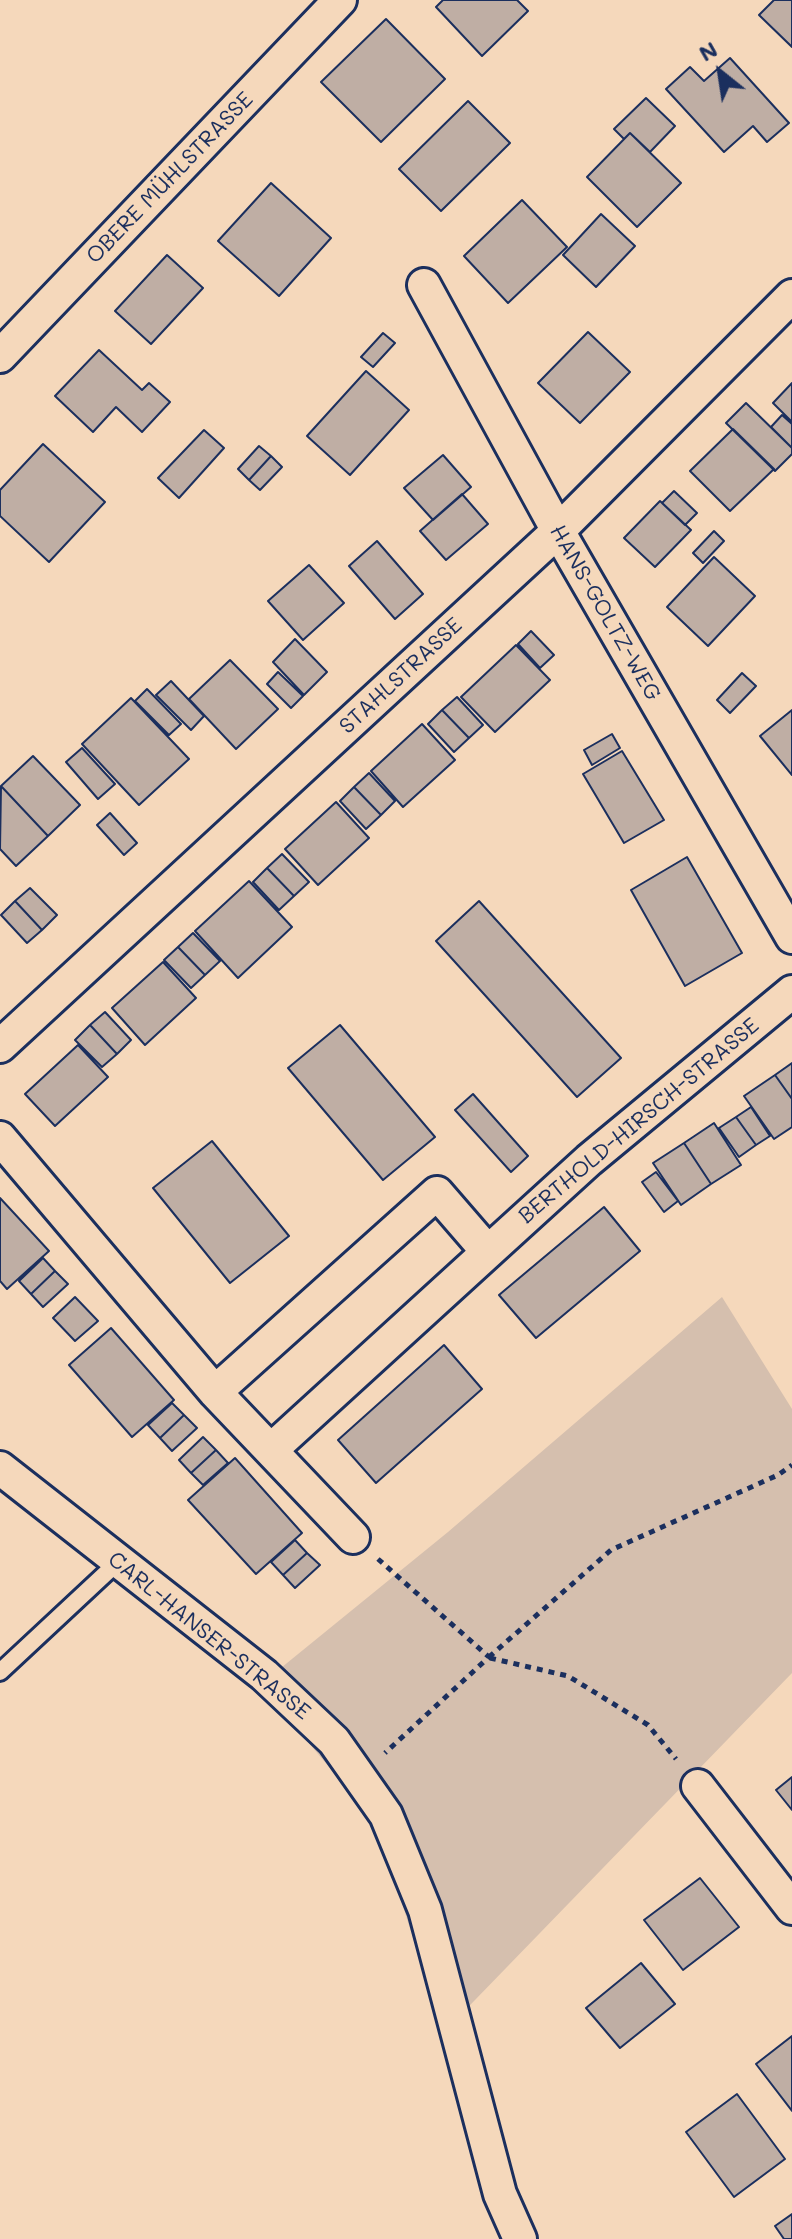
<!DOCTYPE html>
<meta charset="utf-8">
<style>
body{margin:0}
#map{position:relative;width:792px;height:2239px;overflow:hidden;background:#f5d8bb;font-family:Mali,sans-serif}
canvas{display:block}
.north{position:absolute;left:680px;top:32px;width:80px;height:80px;-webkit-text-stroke:6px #f5d8bb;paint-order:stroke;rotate:330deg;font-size:22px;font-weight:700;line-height:32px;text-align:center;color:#1b2f5e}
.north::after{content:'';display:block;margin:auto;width:28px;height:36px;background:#1b2f5e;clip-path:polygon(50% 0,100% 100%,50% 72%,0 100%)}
</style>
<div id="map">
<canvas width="792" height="2239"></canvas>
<div class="north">N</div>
</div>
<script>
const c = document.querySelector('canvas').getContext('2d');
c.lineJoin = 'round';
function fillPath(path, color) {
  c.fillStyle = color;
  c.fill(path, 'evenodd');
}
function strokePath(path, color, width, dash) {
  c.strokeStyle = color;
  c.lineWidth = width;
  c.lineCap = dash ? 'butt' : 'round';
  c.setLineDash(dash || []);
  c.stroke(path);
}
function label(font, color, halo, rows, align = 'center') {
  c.font = font + ' Mali,sans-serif';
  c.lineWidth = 6;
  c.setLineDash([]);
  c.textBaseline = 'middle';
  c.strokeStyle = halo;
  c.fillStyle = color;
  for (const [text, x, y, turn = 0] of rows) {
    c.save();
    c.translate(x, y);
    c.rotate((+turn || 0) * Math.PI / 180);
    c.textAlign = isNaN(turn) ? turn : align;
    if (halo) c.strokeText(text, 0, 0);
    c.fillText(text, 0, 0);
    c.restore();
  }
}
const green = new Path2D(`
 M722,1297L792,1409V1673L443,2033L377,1824L260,1685L448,1532Z`);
const building = new Path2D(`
 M443,0H517L528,11L482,56L436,7Z
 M774,0H792V47L759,15Z
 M386,19L445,79L381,142L321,82Z
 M730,58L789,123L767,142L753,126L724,152L666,89L690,67L704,81Z
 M646,98L675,126L650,152L630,133L624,139L614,129Z
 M468,101L510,143L441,211L399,169Z
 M630,133L681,183L637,227L587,177Z
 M271,183L331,238L279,296L218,241Z
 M522,200L567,247L508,303L464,256Z
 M601,214L635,246L596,287L563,255Z
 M167,255L203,288L151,344L115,311Z
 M588,332L630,372L580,423L538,383Z
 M383,333L395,343L373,367L361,357Z
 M99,350L142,390L149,383L170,402L142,432L116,407L93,432L55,396Z
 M366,371L409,410L350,475L307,436Z
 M792,383V422L773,403Z
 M746,403L792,448V454L775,471L726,423Z
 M782,415L792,424V448L771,427Z
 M733,429L774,469L730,511L690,471Z
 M204,430L224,448L179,498L158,478Z
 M43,444L105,502L49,562L0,516V490Z
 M259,446L271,456L249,480L238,469Z
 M443,455L471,487L433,520L404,488Z
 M271,456L282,467L260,490L249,480Z
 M674,491L697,513L685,525L662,503Z
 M462,494L488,524L446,560L420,531Z
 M660,501L691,530L655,567L624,538Z
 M714,531L724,541L703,563L693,553Z
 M377,541L423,594L395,619L349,566Z
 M714,557L755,596L708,646L667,607Z
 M309,565L344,603L303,640L268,601Z
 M531,631L554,655L540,668L518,644Z
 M295,639L327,672L304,695L273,662Z
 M516,645L550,680L495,732L461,697Z
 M230,660L278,709L236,749L189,699Z
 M278,672L303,696L291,708L267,684Z
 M742,673L756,686L730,713L717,700Z
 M171,681L204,716L191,730L156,695Z
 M147,689L181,724L169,735L135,701Z
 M457,697L483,725L469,738L442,710Z
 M131,698L189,759L139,805L82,744Z
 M442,710L469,738L454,752L428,724Z
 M792,710V775L760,736Z
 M422,724L455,760L403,807L371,771Z
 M612,734L620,748L592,765L584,750Z
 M82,748L115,784L98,799L66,762Z
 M622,751L664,820L624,843L583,774Z
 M33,756L80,805L48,836L1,786Z
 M369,773L395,801L381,815L354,787Z
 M1,786L48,836L16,866L0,849Z
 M354,787L381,815L366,829L340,801Z
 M336,802L369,838L318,885L285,849Z
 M110,813L137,843L124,855L97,825Z
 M282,854L309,882L294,896L267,868Z
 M687,857L742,953L685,986L631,890Z
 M267,868L294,896L279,910L253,882Z
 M249,881L292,927L238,978L195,931Z
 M30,888L57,915L42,930L15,901Z
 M15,901L42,930L27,943L1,915Z
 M479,901L621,1058L577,1097L436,941Z
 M193,933L220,961L205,975L178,947Z
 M178,947L205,975L191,988L164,960Z
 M163,962L196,998L145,1045L112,1008Z
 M105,1012L131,1040L117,1054L90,1025Z
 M90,1025L117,1054L102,1067L75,1040Z
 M340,1025L435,1137L383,1180L288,1068Z
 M78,1045L108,1077L55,1126L25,1094Z
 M792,1063V1099L775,1075Z
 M775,1075L792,1099V1127L774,1139L744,1096Z
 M473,1094L528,1156L511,1172L455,1110Z
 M751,1107L770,1136L756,1145L736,1117Z
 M736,1117L756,1145L739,1157L719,1128Z
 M714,1123L741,1165L711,1184L684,1143Z
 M212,1141L289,1236L230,1283L153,1188Z
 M684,1143L711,1184L681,1205L653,1163Z
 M656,1172L678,1201L664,1212L642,1182Z
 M0,1198L49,1251L7,1289L0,1281Z
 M604,1207L640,1251L536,1338L499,1295Z
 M43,1258L55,1271L31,1294L19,1281Z
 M55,1271L68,1284L43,1307L31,1294Z
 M75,1297L98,1321L75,1341L53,1318Z
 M111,1328L174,1400L132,1437L69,1365Z
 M444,1345L482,1389L376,1483L338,1440Z
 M172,1403L184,1415L160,1438L148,1425Z
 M184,1415L197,1428L172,1451L160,1438Z
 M203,1437L216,1450L191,1473L179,1460Z
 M216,1450L228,1463L203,1485L191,1473Z
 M235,1458L302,1533L256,1574L188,1500Z
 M295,1540L307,1553L283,1575L271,1562Z
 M307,1553L320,1565L295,1588L283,1575Z
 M792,1777V1810L776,1790Z
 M700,1878L739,1927L683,1970L644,1920Z
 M641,1963L675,2004L620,2048L586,2008Z
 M792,2036V2111L756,2064Z
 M737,2094L785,2159L734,2197L686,2132Z
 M792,2214V2239H784L775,2226Z`);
const path = new Path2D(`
 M378,1559L489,1657L385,1753
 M489,1657L611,1550L778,1475L792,1465
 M490,1658L568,1676L648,1725L676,1759`);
const service = new Path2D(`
 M0,1672L119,1561`);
const minor = new Path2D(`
 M424,285L558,531L792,937
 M0,356L340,0
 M0,1046L558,531L792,296
 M0,1138L215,1392L353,1537
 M215,1392L437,1193L488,1252L589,1160L792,992
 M271,1450L488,1252
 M0,1468L264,1675L334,1741L386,1815L425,1910L500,2194L520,2239
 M698,1786L792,1908`);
const streetNames = [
 ["OBERE MÜHLSTRASSE",170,178,-46],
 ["HANS-GOLTZ-WEG",605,613,60],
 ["STAHLSTRASSE",401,676,-43],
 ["BERTHOLD-HIRSCH-STRASSE",639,1121,-40],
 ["CARL-HANSER-STRASSE",209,1636,39]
];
fillPath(green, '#d5bfae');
fillPath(building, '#bfaea4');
strokePath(building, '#1b2f5e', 2);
strokePath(service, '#1b2f5e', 22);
strokePath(minor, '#1b2f5e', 38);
strokePath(path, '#1b2f5e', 5, [6, 6]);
strokePath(service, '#f5d8bb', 16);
strokePath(minor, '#f5d8bb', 32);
label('22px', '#1b2f5e', '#f5d8bb', streetNames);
</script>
